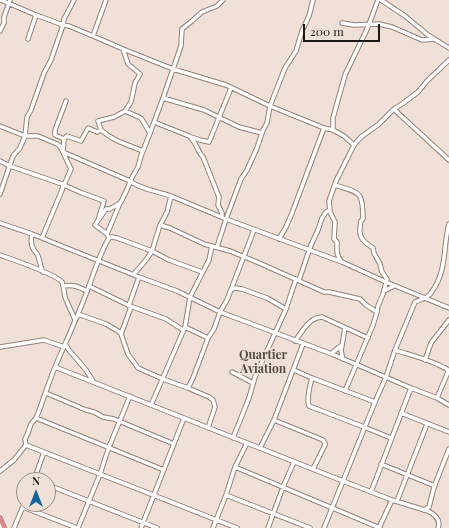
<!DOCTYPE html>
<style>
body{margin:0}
#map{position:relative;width:449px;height:528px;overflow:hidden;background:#f1e0d7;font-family:"Playfair Display",serif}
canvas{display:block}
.north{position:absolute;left:16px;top:472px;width:40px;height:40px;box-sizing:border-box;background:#f1e0d7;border:1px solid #9d9089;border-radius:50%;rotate:0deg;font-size:11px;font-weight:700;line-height:16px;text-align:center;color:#1e1815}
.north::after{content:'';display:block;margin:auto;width:14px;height:18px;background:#126798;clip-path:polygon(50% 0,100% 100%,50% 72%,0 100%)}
.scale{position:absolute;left:303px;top:24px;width:77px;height:18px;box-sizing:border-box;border:2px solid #1e1815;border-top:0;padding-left:5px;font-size:12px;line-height:14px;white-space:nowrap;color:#1e1815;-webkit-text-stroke:3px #f1e0d7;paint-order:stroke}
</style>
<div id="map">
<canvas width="449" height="528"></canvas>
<div class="north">N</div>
<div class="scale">200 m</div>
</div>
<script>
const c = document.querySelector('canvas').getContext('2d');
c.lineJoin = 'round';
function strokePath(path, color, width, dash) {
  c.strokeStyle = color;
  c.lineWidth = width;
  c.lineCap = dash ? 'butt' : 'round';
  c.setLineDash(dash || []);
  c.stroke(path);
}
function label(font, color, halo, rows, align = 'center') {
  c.font = font + ' "Playfair Display",serif';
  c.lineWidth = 3.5;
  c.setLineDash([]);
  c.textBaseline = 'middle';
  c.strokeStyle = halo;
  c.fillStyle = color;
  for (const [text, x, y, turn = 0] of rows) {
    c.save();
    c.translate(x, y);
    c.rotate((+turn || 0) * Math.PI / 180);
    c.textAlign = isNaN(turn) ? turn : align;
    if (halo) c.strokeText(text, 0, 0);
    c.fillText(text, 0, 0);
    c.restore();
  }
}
const minor = new Path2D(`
 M74,0L64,19L63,25L69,26L93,36
 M106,0L93,36L123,49L128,64L140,74L135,83L131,102L125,111L141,118L150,133L141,156L138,167L130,181L129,185L122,200L120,203L110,209H106L95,225L107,234
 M381,0L405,16L428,35L449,48
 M342,23L354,25L379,24L392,27L422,40L435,39
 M0,31L4,23V17L10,0
 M28,39L36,15
 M123,49L173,69L226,85L270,106L285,68L296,51L302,31L309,16L313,0
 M163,98L204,110L239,127L262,133
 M66,101L55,130V135L64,139L63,152L130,181C142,190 157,191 171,196L167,212L164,218L160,225L152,251L146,260L134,274
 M394,109L398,113L449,160
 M154,122L189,136C196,141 197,151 203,157L219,197L218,205L222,213V217
 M0,126L25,136H38L57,144L60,146L71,169L64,185L82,193L104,201L98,220
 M101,130C113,141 129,145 143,151
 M333,130L324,128L270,106L267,123L263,130L257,148L247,170L241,179L226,219L342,262L386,282L449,308
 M150,133L163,98L181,46L182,29L192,21L202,12L217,6L223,0
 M191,137L200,140L209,142L231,88
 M64,139L67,136L81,141L88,128L97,132L101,130L98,121L114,117L125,111
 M354,145L344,136L333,130V118L345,75L368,27L378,0
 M0,161L10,166L62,184L63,186L62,190L42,238
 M335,185C360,193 363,191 363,219L361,221C358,235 360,240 373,248L374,253L380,264L382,272L387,279L383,294L378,306L377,312L373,325L345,391
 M0,194L13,156L20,148L25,136L27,117L31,110L44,73L51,60L63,25L36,15L1,0
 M171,196L226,219L217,247
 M0,223L32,234L139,277L177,291L220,312L332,354L411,388L437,398L449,405
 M160,225L170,228L204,244L230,251L257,262L324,292H329L360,299L366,305L377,312
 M32,234C31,239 31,246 34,250C36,253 37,252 38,256C40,261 40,266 43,272
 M109,238L112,237L117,238L152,251L169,260L202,272
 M279,239L286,227L292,213L324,128
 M0,255C11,259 56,274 62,282C64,287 64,292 65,297C68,305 72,312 75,320
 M341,261C336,255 337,249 337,242L334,239L335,222L330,212L329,201L336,181L354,145L361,137L379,124L394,109L402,104L418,92L427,81L449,60
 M299,280L311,245L318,230L322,218L326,212L330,210
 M63,286C73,284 79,287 87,291
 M89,286L130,306V310L121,334
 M231,290L235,288L242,289L267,298L286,309
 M384,291L394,286
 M129,305L139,277
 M130,306L166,319L183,330
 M78,314L106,324L118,331L121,334L128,354L138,368L163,379L188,388
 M185,327L208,338
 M295,341C303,331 308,318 322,317L368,338
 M65,344L69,350L86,370L93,381
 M0,347L44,340L64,347
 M395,350C410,355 435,361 448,370V372L437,398
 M332,354L333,352L342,345
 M343,359L341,351L345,328
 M425,360L431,343L449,320
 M55,367L343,481L392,500L428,511C436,515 441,520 438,528
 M294,370L312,378L375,402
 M232,372L253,383
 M312,378C310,386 306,398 309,406L364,427L391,438
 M46,393L86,410L94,412L103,417L114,419L174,444
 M151,405L185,327L190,297L209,260L212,246
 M401,413L449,432
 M36,418L164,470
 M274,420L323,440L325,443V445L313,469
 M208,428L215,407L213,400L209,397L188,388L193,378L208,338L214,329L220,312L227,300L254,230
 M233,438L249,398L255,377L286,309L296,279
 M26,445L25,439L28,433L31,424L36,418L39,411C45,394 51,376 58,360C69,335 80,311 89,286C95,270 100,253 109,238L107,234L120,203
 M26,445L237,528
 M260,448L274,420L303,344
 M381,464L435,486
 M235,467L380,528
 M0,471L14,460L26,445
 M34,480L44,452
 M48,485L157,528
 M371,492L411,388
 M226,495L310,528
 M397,501L427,424
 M23,507L77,528
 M424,510L429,507L434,487L449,449
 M14,528L24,504
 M78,528L100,474L109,447L130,396
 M141,528L184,418
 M213,528L226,495L235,467L247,443
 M268,528L283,487L294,462
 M324,528L375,402L386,377L395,350L415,302C419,300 425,299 429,295C431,294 431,292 433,290C447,270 443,246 449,224
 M379,528L392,500`);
const highway = new Path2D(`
 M0,517L5,528`);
const neighbourhoodNames = [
 ["Quartier",263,355],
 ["Aviation",263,369]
];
strokePath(minor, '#918179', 5.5);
strokePath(highway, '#fff', 7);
strokePath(minor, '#fff', 3.5);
strokePath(highway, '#d68888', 5);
label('bold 12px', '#574941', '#f1e0d7', neighbourhoodNames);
</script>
